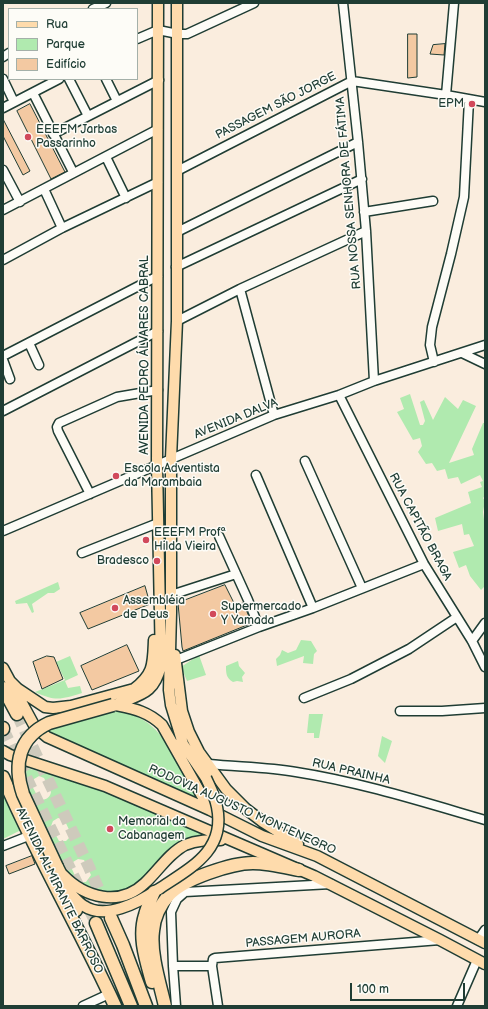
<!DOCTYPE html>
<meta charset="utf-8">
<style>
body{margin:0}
#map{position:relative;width:488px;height:1009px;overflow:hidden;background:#faedde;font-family:"Balsamiq Sans",sans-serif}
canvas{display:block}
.frame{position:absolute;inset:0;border:4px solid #1f3d34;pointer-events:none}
.legend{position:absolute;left:8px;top:8px;width:130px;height:72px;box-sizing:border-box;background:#fdfcf7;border:1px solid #a4b0a9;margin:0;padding:5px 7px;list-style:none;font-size:12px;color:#1f3d34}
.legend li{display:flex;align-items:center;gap:8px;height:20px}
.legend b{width:20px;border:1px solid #a4b0a9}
.scale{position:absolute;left:350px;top:983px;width:115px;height:18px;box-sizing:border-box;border:2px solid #1f3d34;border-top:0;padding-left:5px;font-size:12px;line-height:14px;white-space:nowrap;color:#1f3d34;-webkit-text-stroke:3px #fdfcf7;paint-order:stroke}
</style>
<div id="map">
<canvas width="488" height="1009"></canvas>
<div class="frame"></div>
<ul class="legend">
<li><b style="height:5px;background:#fedbac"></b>Rua</li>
<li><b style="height:11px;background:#b0eaaf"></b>Parque</li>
<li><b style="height:11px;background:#f3c9a2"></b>Edifício</li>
</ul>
<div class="scale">100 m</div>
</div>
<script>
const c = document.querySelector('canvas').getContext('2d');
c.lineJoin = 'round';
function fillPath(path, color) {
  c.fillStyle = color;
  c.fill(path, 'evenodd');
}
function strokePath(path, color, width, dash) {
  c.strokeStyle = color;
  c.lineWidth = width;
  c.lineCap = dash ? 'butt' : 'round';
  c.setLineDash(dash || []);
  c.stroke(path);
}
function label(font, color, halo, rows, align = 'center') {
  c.font = font + ' "Balsamiq Sans",sans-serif';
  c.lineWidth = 3;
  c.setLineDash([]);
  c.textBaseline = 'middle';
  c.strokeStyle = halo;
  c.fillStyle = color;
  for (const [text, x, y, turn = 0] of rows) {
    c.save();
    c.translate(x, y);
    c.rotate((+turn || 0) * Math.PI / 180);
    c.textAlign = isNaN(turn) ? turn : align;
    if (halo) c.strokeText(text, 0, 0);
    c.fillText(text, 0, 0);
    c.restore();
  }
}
const green = new Path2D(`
 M410,394L420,425H423L425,421L420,402L424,400L433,420L445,397L458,409L463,400L476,406L449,463L474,455L472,449L483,423H485V496L483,498L485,501L483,512L485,527V586L481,590L470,576L466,565L459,568L453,552L474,546L469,534L464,535L462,524L438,531L435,518L471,503L468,492L482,487L480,482L483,481L480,475L461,484L458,477L448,479L445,469L437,471L432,463L426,464L418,452L422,446L420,438L413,440L397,412L404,409L400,398Z
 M58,582L60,589L54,593H48L32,604L34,612L32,613L27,603L16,604L15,601Z
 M301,640L311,641L317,651L314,654L313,664L303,663L304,656L277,666L276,659L280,655L282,650L288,653L296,650Z
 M199,655L206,675L187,681L181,667Z
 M70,656L78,675L65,681L68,688L80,686L82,693C62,699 56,702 35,692L65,680L56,662Z
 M238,661L239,666L245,673L242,677L243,682L237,681L233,682C226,678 226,673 226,666Z
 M110,711C148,713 161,732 178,763C185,775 192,788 199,801L59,739L49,732L47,728Z
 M309,714H323L319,738H314V733H307Z
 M382,736L392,741L385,763L378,756Z
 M26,768L84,782L206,834L197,837L133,887L112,894L85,888L62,868L27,788ZM39,776L44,778L51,792C50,798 45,801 39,799L31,784L34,779ZM58,818L64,819L71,834L70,837L66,841H59L51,826L53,821ZM78,859L84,860L91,875L86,882H78L71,867L73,862Z
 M3,791L21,830L3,839Z`);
const building = new Path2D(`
 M408,34H417V77L408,78Z
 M445,44L444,55L430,54L433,45Z
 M30,104L65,172L51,179L17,111Z
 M3,119L30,171L23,175L3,136Z
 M225,585L235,605L243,603L252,623L183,651L182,647L178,603Z
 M145,586L150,604L88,629L80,613Z
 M127,645L139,671L92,690L81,666Z
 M47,656L54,657L63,679L42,689L33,662Z
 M32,856L35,864L9,874L6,866Z`);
const highwayTunnel = new Path2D(`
 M17,714L89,867L111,918
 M3,729L96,923`);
const minor = new Path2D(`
 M343,3L358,142L366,231L374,381
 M93,9L106,3
 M137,39L158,30L178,34H187L254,3
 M3,57L9,53
 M3,79L14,102
 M69,79L88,116
 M106,79L117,101
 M33,93L73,172
 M446,95L454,3
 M3,108L59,79
 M53,134L159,80
 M106,157L126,198
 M3,170L20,202
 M177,171L352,81L446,95L485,102
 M44,189L62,228
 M3,210L158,129
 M364,212L433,201
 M177,232L358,142
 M3,260L62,228L158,182
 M176,267L362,179
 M240,289L274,415
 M177,321L240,289L366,231
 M29,343L39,365
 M462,353L485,364
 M3,356L158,276
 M3,360L10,379
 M434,362L430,345L432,327L451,254L464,197L469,100
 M339,395L424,564L472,641L485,667
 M3,411L158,331
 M305,461L362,588
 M256,475L313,608
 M90,494L58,431L57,427L59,423L117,397L158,390
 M3,531L274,415L339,395L374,381L485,345
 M219,536L248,600L259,627
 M82,553L158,523
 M171,595L236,574
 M472,641L485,623
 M176,660L259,627L313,608L424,564
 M304,698L351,679L409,649L457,617
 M400,711H442L485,708
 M209,764C238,767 268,767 296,772C360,782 423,802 485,820
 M3,846L31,835
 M478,940L485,930
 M173,966H212
 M83,1006L109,994
 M176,1006L173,966L171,912L177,899L185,892L331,884
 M218,1006L212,966L213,959L215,958L440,940
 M457,1006L477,960`);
const major = new Path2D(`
 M177,3V321L171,458V613L169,690L171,705L184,747
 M175,655L182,711L189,732L199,752L226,789L246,809L263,822L298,844
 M3,668L10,681L18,689L45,707L53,708L71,706L134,689C154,674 153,664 154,640
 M10,681L35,727L47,737L210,810L262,836L317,856L485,943
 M115,705C140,694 154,695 161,665L157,465L158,3
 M115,705C134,709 147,711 162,725L210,810
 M181,741L206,778
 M3,751L10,755L105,786L314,876L440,940L485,964
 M63,875C85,898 120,907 145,883C158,871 169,853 185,845C197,840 209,840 221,840
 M70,893C74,897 79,903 84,906C105,920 138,903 157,890`);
const highway = new Path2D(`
 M3,688L17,714
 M3,728V729
 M3,777C36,855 80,929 115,1006
 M57,867L69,891L76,910
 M111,918L123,945L146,1006
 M96,923L131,1006
 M152,982C146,960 138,937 145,915C147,907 151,899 154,892
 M165,1006C160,984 150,953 153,931C154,918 160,905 169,895C183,879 232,863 253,863C268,863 284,867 299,870`);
const majorBridge = new Path2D(`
 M159,889C190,868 226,851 217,807C215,796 210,787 206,778`);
const highwayBridge = new Path2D(`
 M57,867L23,794C13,764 19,737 49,723L113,705`);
const markers = [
 [472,104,4,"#d1495b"],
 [28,137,4,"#d1495b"],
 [116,476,4,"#d1495b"],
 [146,540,4,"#d1495b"],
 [157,561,4,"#d1495b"],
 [115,608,4,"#d1495b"],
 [213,614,4,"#d1495b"],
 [110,829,4,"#d1495b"]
];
const poiNames = [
 ["EPM",464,104,"right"],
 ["EEEFM Jarbas",36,130],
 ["Passarinho",36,144],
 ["Escola Adventista",124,469],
 ["da Marambaia",124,483],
 ["EEEFM Profª",154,533],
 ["Hilda Vieira",154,547],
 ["Bradesco",149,561,"right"],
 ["Assembléia",123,601],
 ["de Deus",123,615],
 ["Supermercado",221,607],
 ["Y Yamada",221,621],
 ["Memorial da",118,822],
 ["Cabanagem",118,836]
];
const streetNames = [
 ["PASSAGEM SÃO JORGE",276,106,-27],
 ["RUA NOSSA SENHORA DE FÁTIMA",349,193,-95],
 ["AVENIDA PEDRO ÁLVARES CABRAL",145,355,-90],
 ["AVENIDA DALVA",236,419,-22],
 ["RUA CAPITÃO BRAGA",420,527,62],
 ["RUA PRAINHA",351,772,13],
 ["RODOVIA AUGUSTO MONTENEGRO",242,810,24],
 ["AVENIDA ALMIRANTE BARROSO",59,891,64],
 ["PASSAGEM AURORA",303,939,-5]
];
fillPath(green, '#b0eaaf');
fillPath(building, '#f3c9a2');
strokePath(building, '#1f3d34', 1);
strokePath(highwayTunnel, '#cecabc', 12, [12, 6]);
strokePath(minor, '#1f3d34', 11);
strokePath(major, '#1f3d34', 13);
strokePath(highway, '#1f3d34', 15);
strokePath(minor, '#fdfcf7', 8);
strokePath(major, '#fedbac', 10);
strokePath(highway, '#fedbac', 12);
strokePath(majorBridge, '#1f3d34', 13, []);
strokePath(highwayBridge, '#1f3d34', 15, []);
strokePath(majorBridge, '#fedbac', 10);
strokePath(highwayBridge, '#fedbac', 12);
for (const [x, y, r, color] of markers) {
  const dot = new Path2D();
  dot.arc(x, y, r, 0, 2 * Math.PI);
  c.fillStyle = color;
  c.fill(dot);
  strokePath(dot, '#fdfcf7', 1.5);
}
label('12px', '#1f3d34', '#fdfcf7', poiNames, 'left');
label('12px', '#1f3d34', '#fdfcf7', streetNames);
</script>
